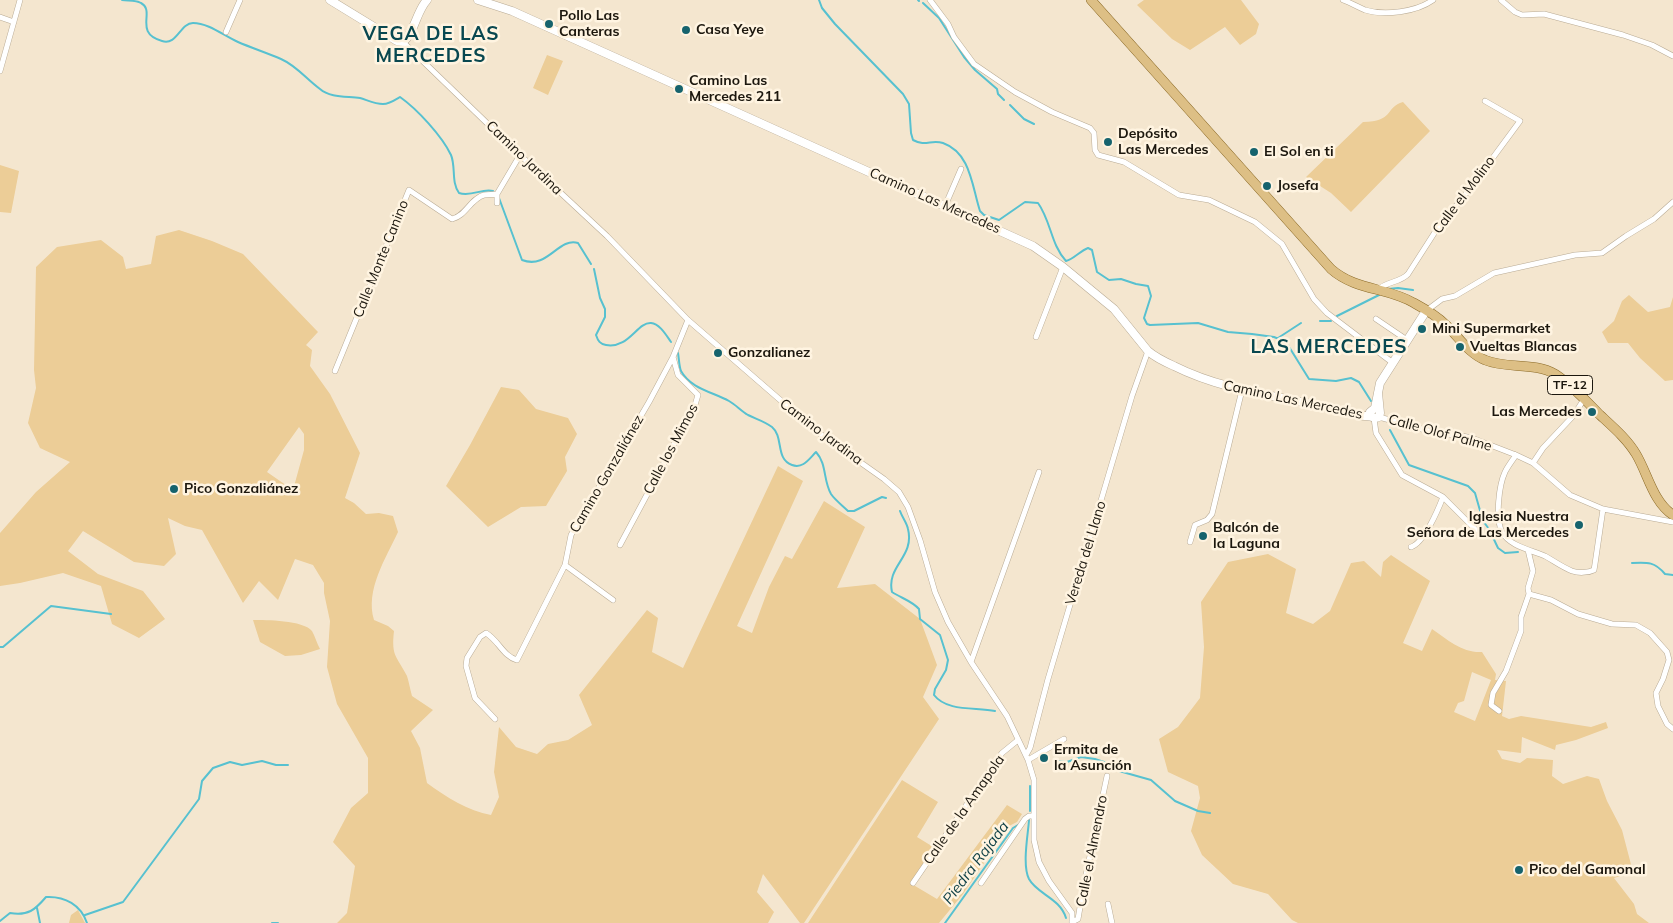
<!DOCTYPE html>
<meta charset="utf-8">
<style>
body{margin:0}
canvas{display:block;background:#f4e6cf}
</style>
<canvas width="1673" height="923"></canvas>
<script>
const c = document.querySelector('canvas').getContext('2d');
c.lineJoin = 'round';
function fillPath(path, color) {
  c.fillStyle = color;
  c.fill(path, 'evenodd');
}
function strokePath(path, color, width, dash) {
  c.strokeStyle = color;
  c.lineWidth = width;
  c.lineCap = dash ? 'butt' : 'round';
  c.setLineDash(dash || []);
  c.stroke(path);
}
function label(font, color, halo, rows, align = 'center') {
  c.font = font + ' Mulish,sans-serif';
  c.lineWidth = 5;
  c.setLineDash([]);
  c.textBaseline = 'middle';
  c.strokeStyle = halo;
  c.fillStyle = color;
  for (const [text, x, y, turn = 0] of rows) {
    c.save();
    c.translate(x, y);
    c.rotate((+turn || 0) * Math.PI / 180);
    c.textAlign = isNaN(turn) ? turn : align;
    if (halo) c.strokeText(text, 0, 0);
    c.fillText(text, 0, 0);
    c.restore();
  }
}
const green = new Path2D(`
 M1144,0H1241L1259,24L1256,34L1240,45L1225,27L1190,50L1172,39L1137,5Z
 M547,55L563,61L548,95L533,88Z
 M1403,102L1430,131L1351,212L1331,193L1306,177L1363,122C1394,122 1385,107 1403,102Z
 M0,165L19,171L11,213L0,212Z
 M179,230L212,241L243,254L318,332L306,345L312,350L310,366L330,394L360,453L345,498L354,503L366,514L379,513L393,516L398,532C386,558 365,590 374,620L388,626L394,631C391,657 397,656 407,676C409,682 410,689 412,696L433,710L411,731L420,748L427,783C446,797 468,811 491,815L499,797L494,772L499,727L516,747L537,754L548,744L568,740L592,725L579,695L647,610L658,618L652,652L683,668L778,466L803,481L737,626L752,633L769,587L785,556L792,559L824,501L865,527L837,588L875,584L920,619L937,665L923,697L939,719L804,923H800L763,874L757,892L774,912L768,923H337L347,913L355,866L333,842L351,808L368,793V758L337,704L327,667L330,621L324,593V583L313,565L295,559L278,600L259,581L243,603L202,530L185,526L168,518L176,554L164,566L134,562L83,531L68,551L98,574L143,591L165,619L139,638L112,624L101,586L63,573L20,583L0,586V533L36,492L70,462L40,448L28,423L36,388L34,370L36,267L57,247L101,240L123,257L126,269L151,264L156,236ZM299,427L304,434V450L293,490L267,472Z
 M1629,295L1648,312L1670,307L1673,297V380L1665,381L1640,358L1628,343H1608L1602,332L1614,321L1622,301Z
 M501,387L519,390L536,409L568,418L577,434L565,457L567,471L546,506L521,507L488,527L446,486L470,445Z
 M1268,554L1296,569L1286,613L1313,624L1330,611L1351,563L1364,561L1381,577L1383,562L1391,555L1430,581L1403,643L1422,651L1432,629C1448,640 1462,653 1482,652L1496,674L1495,680L1506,681L1502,716L1509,719L1521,716L1591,727L1606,722L1608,728L1576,740L1556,745L1555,750L1522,737L1521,753L1497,750L1502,759L1520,763L1527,758L1553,760L1552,776L1563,784L1587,776L1599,779L1607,801L1622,830L1633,872L1614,878L1634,904L1637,914L1649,923H1298L1292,920L1268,894L1233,884L1202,855L1191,831L1200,798L1198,786L1168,772L1159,739L1178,727L1200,698L1204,647L1201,602L1228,562ZM1472,672L1491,680L1475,721L1454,712L1458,703L1464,701Z
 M253,620C266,620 303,620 312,631C315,636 317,644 320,649L301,655L285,656L260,642Z
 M902,780L938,802L917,837L935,848L910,883L937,899L1007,805L1022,814L1017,822L1009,826L963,894L939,923H808Z
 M78,910L85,923H69L71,915Z`);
const stream = new Path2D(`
 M122,0C128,1 136,0 141,3C156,11 133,33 162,41C177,46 180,23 193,23C209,23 224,36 238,42C252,48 267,53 281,59C297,66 306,79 320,89C330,98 348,96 360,98C367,100 375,104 383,104C389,104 395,100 400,97C417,109 442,136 451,155C456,167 451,182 459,193C472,197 482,188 493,191
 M819,0L822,8L835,24L903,94L909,104L911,133L913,140C926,147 931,139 943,143C971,153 972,187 980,211L984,215L999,220L1025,202L1038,203C1051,221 1051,245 1066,261C1074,259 1080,251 1088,248L1092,250L1097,272L1109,280L1121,279L1136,284L1148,286L1151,296L1144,318L1147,324L1150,325L1198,323L1228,332L1252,334L1274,337L1286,342L1309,379L1336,381L1351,378L1359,382L1371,401
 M918,0L919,1
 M923,3L939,18L964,57L975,70L997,89L998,94L1004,100
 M1010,105L1024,119L1034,124
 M499,198L522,260C548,270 558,237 578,243L591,264
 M594,269L600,298L605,309V317L596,335C598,341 600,344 606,345C629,349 637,322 651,323C660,324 666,335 671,342
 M1388,289L1398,288L1413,290
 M1337,316L1379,295
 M1320,321H1331
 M1278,338L1301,323
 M678,353C679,358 679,366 681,371C691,389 713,392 729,401C736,405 741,411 748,415C756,419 764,421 772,427C784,437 775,459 792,465C803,469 809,459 816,452C827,464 823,480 831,494C835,500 843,506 848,511H854L882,497L886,498
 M1390,430L1409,465L1468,486L1475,493L1483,521L1489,529L1498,548L1505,553L1518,552
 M900,511C902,517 907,523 908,529C915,557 886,566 892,592C901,598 912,601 919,609L920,619L940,635L948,660L946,670L935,689L934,695C947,712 976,707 995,711
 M1632,563C1648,562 1655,562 1665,574L1673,575
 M0,647H3L51,606L111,614
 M1054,761L1067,762L1081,757L1095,759L1110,764L1119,771L1151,780L1175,801L1198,811L1210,813
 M1030,786V811
 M1029,820C1028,835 1022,865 1029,879C1037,894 1060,898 1066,918
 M37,908L40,923
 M85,915L123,902L199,799L202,781L213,768L230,762L242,765L262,761L276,765H288
 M0,921L10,913C28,916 35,910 46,897C65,896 81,905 87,923
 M272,923H278
 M945,923L1013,828L1018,825`);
const minor = new Path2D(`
 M930,0L948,24L954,37L974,64L1015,92L1052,112L1090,128L1094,133L1095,150L1098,155L1124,162L1179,195L1209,200L1255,222L1282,244L1314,299L1327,313L1393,363
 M1343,0C1351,3 1358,7 1365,10C1385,16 1416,12 1433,0
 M1501,0L1515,12L1522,15L1544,14L1623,35L1652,45L1673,56
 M0,17L14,22
 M226,32L240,0
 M403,42L520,155L607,236L688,320L816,431L884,479L899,492L908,507L920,540L935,592L948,622L971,662L1007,716L1028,760L1034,780V840L1039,862L1049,881L1072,913V923
 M0,71L20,0
 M497,203V194L520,155
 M945,206L961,169
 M1378,290C1386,281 1400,283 1408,274L1435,232L1472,186L1520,121L1485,101
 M1426,311L1442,299L1455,296L1494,273L1575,255L1602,253L1626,236L1654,219L1673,202
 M1376,319L1407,340
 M1036,337L1063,267
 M335,371L409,190L452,219C466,216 470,199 484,195C488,194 493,195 497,194
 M1379,417L1436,433L1457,435L1472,438L1516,455L1533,463L1570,495L1603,509L1673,522
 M1374,418L1376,433L1402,475L1443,497L1476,530
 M1516,455C1512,461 1508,466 1505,472C1499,485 1495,518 1502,532C1509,546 1531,550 1545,556C1554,561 1562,567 1572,571C1578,573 1588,573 1594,570L1595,564L1603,509
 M1533,463L1543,448L1574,415L1584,399
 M1190,542L1195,525L1207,520L1212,514L1242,390
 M620,545L695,405L698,395L678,375L673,357
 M1411,547C1424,543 1438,510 1443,497
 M1528,550L1533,571L1528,588L1529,594L1551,600L1578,614L1612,624L1636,625L1650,633L1667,652L1669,660L1663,679L1656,693L1658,706L1667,724L1673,729
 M565,565L613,600
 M971,662L1039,472
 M1499,711L1491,705L1493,693L1506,671L1521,631V617L1529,594
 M495,719L475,698L466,666L467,658L480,637L486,633C499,641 503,656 517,660L565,565L571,535L649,402L673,357L688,320
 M1026,755L1030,748L1048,679L1132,396L1148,351
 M1028,760L1064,739
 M913,883L1002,753L1018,740
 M981,883L1025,819L1029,816H1034
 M1108,904L1112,923
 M1072,922L1078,919L1084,884L1107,776`);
const secondary = new Path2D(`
 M330,0L397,41L403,42C415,32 416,12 427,0
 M478,0L512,11L1033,246L1063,267L1114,309L1148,351C1156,358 1165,362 1174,366C1232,395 1296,397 1357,415C1363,417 1369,415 1375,418L1379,417L1380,413L1378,393
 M1371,416L1370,412L1375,408L1380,383L1426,311`);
const primary = new Path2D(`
 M1091,0L1331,269C1356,291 1387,287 1414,303C1425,309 1437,316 1446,325C1458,336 1469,354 1485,360C1506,369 1535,362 1555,374C1572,385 1586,401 1600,415C1613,427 1627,439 1636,454C1648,474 1653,502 1673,515`);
const markers = [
 [549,24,5,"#16636d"],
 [686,30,5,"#16636d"],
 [679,89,5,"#16636d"],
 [1108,142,5,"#16636d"],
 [1254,152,5,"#16636d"],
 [1267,186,5,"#16636d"],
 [1422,329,5,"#16636d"],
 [1460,347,5,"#16636d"],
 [718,353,5,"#16636d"],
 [1592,412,5,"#16636d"],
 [174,489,5,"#16636d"],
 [1579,525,5,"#16636d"],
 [1203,536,5,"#16636d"],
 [1044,758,5,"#16636d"],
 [1519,870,5,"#16636d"]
];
const shields = [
 [1570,385,45]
];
const shieldNames = [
 ["TF-12",1570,385]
];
const poiNames = [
 ["Pollo Las",559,16],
 ["Canteras",559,32],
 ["Casa Yeye",696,30],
 ["Camino Las",689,81],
 ["Mercedes 211",689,97],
 ["Depósito",1118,134],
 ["Las Mercedes",1118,150],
 ["El Sol en ti",1264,152],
 ["Josefa",1277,186],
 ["Mini Supermarket",1432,329],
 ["Vueltas Blancas",1470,347],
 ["Gonzalianez",728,353],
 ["Las Mercedes",1582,412,"right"],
 ["Pico Gonzaliánez",184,489],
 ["Iglesia Nuestra",1569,517,"right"],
 ["Señora de Las Mercedes",1569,533,"right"],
 ["Balcón de",1213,528],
 ["la Laguna",1213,544],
 ["Ermita de",1054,750],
 ["la Asunción",1054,766],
 ["Pico del Gamonal",1529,870]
];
const streetNames = [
 ["Camino Jardina",524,158,44],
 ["Calle el Molino",1464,195,-53],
 ["Camino Las Mercedes",935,201,24],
 ["Calle Monte Canino",381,259,-68],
 ["Camino Las Mercedes",1293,400,12],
 ["Camino Jardina",821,432,37],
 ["Calle Olof Palme",1440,433,15],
 ["Calle los Mimos",671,449,-62],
 ["Camino Gonzaliánez",607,474,-60],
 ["Vereda del Llano",1086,553,-73],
 ["Calle de la Amapola",964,810,-55],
 ["Calle el Almendro",1092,851,-79]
];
const waterNames = [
 ["Piedra Rajada",976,863,-53]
];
const districtNames = [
 ["VEGA DE LAS",431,34],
 ["MERCEDES",431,56],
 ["LAS MERCEDES",1329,347]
];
fillPath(green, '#eccd97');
strokePath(stream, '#57c1d0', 2);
strokePath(minor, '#b9ab95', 6);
strokePath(secondary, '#b9ab95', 9);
strokePath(primary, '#8a6926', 10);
strokePath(minor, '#fff', 5);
strokePath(secondary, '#fff', 8);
strokePath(primary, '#ddbf85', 9);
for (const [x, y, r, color] of markers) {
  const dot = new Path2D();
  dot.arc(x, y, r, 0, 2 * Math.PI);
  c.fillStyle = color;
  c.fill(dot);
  strokePath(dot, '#fff4e1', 2);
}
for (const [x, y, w] of shields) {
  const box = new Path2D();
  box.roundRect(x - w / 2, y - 9.5, w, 19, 4);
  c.fillStyle = '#fff4e1';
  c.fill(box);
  strokePath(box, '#1c170e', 1);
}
label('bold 12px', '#1c170e', null, shieldNames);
label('bold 14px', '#1c170e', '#fff4e1', poiNames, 'left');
label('14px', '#1c170e', '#fff4e1', streetNames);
label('italic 15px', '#0c3e44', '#fff4e1', waterNames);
c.letterSpacing = '1px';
label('bold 19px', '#094850', '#fff4e1', districtNames);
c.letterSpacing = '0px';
</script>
